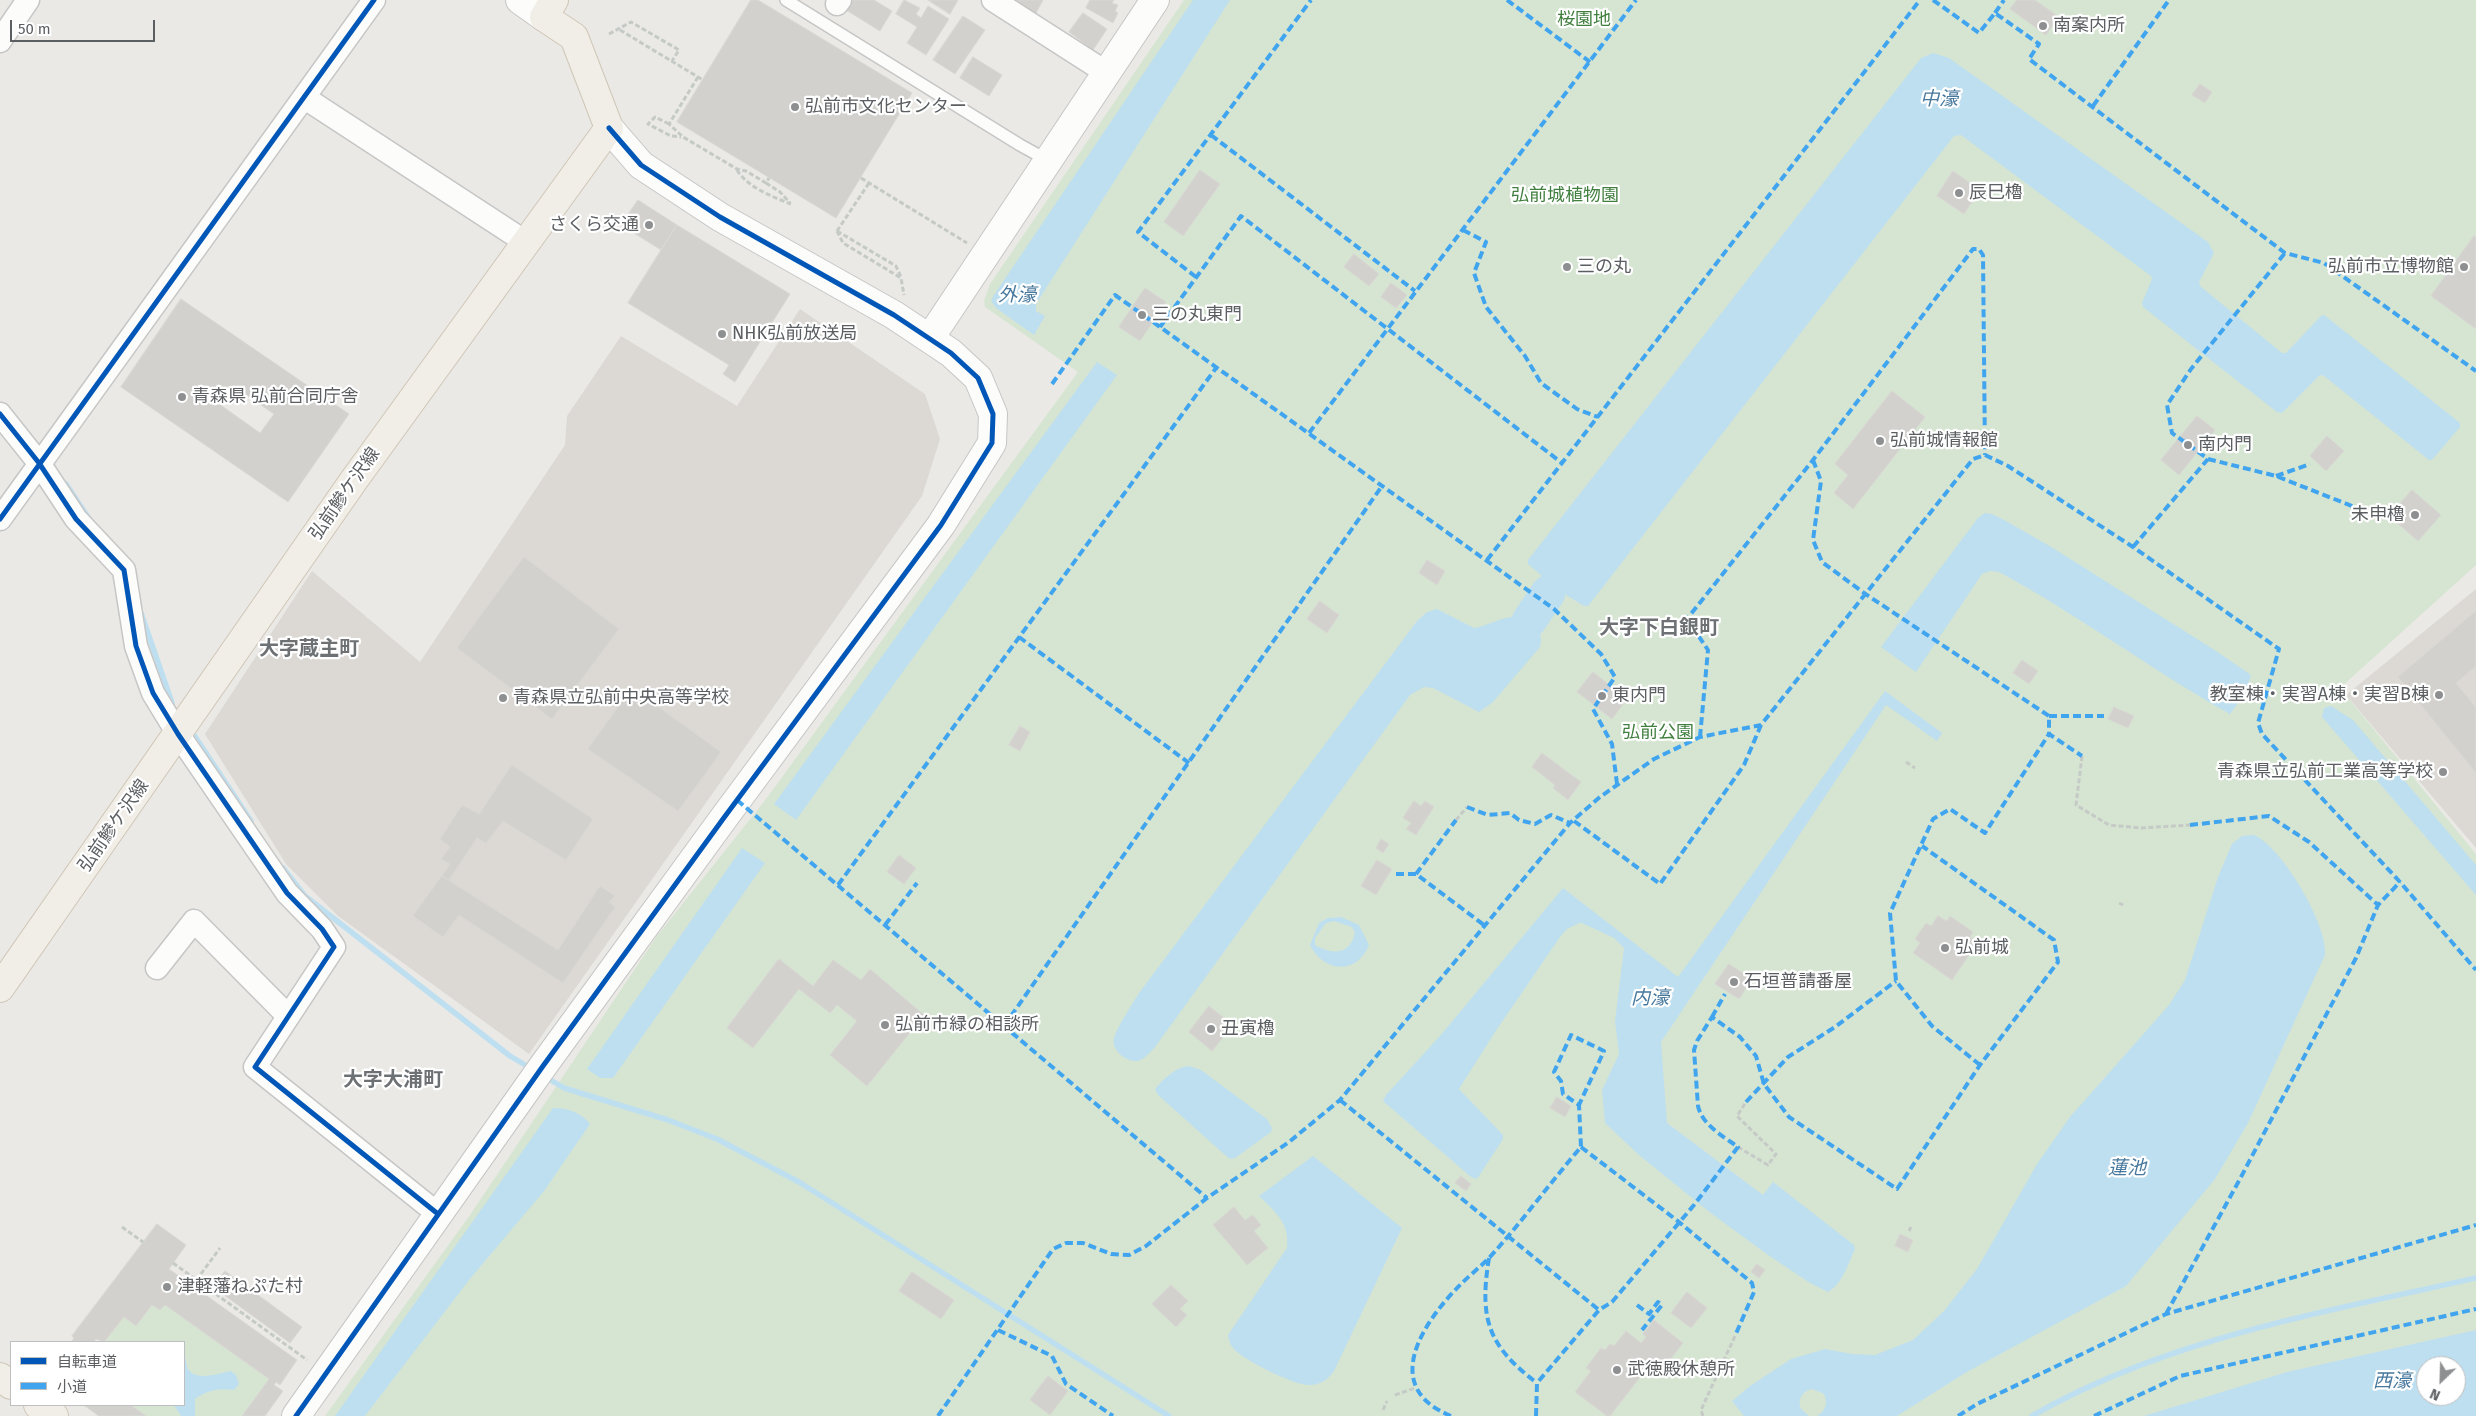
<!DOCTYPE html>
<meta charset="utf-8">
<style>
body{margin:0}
#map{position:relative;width:2476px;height:1416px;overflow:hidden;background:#eae9e5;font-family:"Fira Sans","Noto Sans JP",sans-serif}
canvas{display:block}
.legend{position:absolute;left:10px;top:1341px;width:175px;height:65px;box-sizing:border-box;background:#fff;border:1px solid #bebfc0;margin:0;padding:6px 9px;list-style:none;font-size:15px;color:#5c5f62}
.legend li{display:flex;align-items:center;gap:10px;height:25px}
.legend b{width:25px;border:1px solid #bebfc0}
.north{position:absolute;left:2416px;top:1356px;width:50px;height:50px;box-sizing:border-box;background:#fff;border:1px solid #bebfc0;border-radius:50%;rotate:204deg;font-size:14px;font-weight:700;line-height:20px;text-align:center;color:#5c5f62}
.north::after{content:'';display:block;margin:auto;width:18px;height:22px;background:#8e8f90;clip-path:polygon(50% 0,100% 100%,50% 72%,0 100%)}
.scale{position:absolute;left:10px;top:20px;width:145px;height:22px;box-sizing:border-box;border:2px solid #5c5f62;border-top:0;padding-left:6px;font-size:15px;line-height:18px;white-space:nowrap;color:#5c5f62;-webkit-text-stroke:4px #fff;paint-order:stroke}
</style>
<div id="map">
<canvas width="2476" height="1416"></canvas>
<ul class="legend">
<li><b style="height:6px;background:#0057b8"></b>自転車道</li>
<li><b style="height:6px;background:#40a5ee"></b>小道</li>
</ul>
<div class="north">N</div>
<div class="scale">50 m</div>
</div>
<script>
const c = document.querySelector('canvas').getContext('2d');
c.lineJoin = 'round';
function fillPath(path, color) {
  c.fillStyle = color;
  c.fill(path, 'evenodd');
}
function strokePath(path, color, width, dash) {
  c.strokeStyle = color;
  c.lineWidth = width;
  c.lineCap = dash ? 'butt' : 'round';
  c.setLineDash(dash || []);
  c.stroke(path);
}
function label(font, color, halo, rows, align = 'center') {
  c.font = font + ' "Fira Sans","Noto Sans JP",sans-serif';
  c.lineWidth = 4.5;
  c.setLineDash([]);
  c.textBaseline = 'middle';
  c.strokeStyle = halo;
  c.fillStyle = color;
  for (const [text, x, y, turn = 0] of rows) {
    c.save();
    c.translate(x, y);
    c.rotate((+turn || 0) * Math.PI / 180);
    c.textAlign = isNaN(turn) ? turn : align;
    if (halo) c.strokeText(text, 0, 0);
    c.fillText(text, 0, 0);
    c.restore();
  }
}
const education = new Path2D(`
 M800,309L925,394L940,439L922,496L529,1054L338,916L286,864L205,734L312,571L420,662L565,445L567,416L621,336L737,406Z
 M2476,589V848L2346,695Z`);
const green = new Path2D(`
 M1184,0H2476V565L2340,688L2476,854V1416H325L470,1215L657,936L763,803L1078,372L985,307L984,301L990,284ZM2426,1366H2456V1396H2426Z
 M152,1305H165L269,1379L242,1416H146L131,1405H184V1342H104L124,1317L136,1326Z`);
const water = new Path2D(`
 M1193,0H1230L1036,304V311L1045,316L1034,335L996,308L991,301L994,295Z
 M1933,53L1949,58L2208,242L2214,253L2199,282L2200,286L2282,353H2286L2321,316L2324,315L2460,423V427L2432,460H2429L2324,376L2320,375L2282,413L2277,412L2143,307L2142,303L2152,279L2151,276L1961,135L1954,136L1588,606H1584L1558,590L1552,596L1539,587L1541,575L1528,564V560L1921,58Z
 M1097,362L1117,375L796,820L774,804Z
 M1985,513L1992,514L2006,521L2053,548L2216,651L2251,675L2245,693L2230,714C2151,670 2079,615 1999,572L1990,571L1982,574L1916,672L1881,647L1978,518Z
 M1437,609L1474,628C1494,625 1515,606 1534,625C1541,631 1542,639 1540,647L1493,702L1479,712L1433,688L1424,687L1410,695L1155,1047C1150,1052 1144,1060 1137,1061C1126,1062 1111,1050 1114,1038C1118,1025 1132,1005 1139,993L1417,621L1427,612Z
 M1885,691L1942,733L1937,741L1886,705L1661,1042L1667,1123L1763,1195L1773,1182L1854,1245L1855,1249C1848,1264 1843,1283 1828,1292L1810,1283L1768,1255L1712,1214L1639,1155L1605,1123L1602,1090L1619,1054L1615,1021L1624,948L1614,938L1582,923H1579L1567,929L1560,937L1497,1029L1459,1089L1503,1135V1139L1477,1179L1471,1177L1383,1101L1386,1095L1440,1036L1563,888L1678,977Z
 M2331,706L2353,720L2476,865V895L2322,717L2324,708Z
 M2254,835C2282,847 2328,925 2325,955L2248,1123L2215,1179L2126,1286L1965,1373L1897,1416H1817C1826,1411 1828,1403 1824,1394L1812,1389C1802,1391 1797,1400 1801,1409L1809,1416H1744L1732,1401L1750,1386L1791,1359L1825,1349L1852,1354L1875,1355L1913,1340L1944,1311L1977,1269L2037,1164L2070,1117L2169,1005L2185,980L2218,877L2232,844L2242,836Z
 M742,848L765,863L613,1078H600L587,1069Z
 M1341,917L1359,925L1369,945C1357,975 1324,973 1310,945L1319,923L1328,918ZM1334,921L1352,927L1355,933C1350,955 1332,955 1315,945V938L1326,923Z
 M1189,1066L1201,1070L1267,1119L1272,1128L1271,1132L1235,1158L1230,1159L1224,1154L1158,1095L1155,1089C1163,1079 1176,1067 1189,1066Z
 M553,1108C567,1108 581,1112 590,1124L544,1191L469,1280L365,1416H335Z
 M1313,1156L1402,1228L1334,1371C1328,1379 1322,1384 1311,1385C1297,1387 1243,1360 1234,1349C1230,1345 1229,1340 1228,1335L1287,1248C1290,1224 1276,1212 1259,1196Z
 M2476,1330V1416H2144L2287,1372ZM2426,1366H2456V1396H2426Z
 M184,1353C186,1358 186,1365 188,1369C196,1382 220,1373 231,1371L236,1375L239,1384L234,1390C219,1388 208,1390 195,1399V1416H181L174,1405H184Z`);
const stream = new Path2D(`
 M66,484L88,517
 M141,613L172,703
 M190,729L251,821
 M283,868L305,896L510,1056L532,1069
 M544,1076L564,1088L668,1120L717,1139L799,1182L1169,1416
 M2032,1416C2167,1338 2326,1312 2476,1278`);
const river = new Path2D(`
 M1529,621L1548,593`);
const building = new Path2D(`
 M751,0H758L912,93L836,218L677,122Z
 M852,0H874L892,11L880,31L846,10Z
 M904,0L920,8L916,14L921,18L928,6L949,19L926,55L907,43L917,27L896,14Z
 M928,0H958L950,14Z
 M1015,0H1043L1035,15Z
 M1090,0H1114L1112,3L1118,5L1115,11L1118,13L1113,23L1086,8Z
 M2017,0H2035L2059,17L2046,35L2010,9Z
 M1083,13L1107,29L1093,50L1069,32Z
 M963,16L985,30L955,74L933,60Z
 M973,57L1002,75L989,96L960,78Z
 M2200,84L2212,92L2205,103L2192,95Z
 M1200,170L1220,184L1183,236L1164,222Z
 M1953,171L1980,190L1964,214L1937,196Z
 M638,200L677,225L661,250L621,225Z
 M677,225L790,294L735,382L723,374L729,365L628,303Z
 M2474,236L2476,237V329L2431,296Z
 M1354,254L1379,274L1369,286L1344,267Z
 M1391,283L1407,295L1396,308L1381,297Z
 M1145,288L1166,302L1140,341L1119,327Z
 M181,299L349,414L288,502L121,387ZM235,387L274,414L260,433L222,406Z
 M1892,391L1925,417L1853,509L1834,493L1848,475L1835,464Z
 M2197,416L2215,430L2179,475L2161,460Z
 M2327,436L2344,451L2326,471L2310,456Z
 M2412,490L2441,515L2418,541L2389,516Z
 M524,557L619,629L552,719L457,648Z
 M1427,560L1445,571L1437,585L1419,573Z
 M1320,601L1339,615L1327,633L1307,619Z
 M2476,611V666L2456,683L2476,707V773L2398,677Z
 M2022,660L2038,671L2029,684L2013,673Z
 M1593,672L1627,699L1612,719L1577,692Z
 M632,688L721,752L678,811L588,749Z
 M2114,707L2134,716L2128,728L2108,719Z
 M1020,726L1030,732L1020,751L1009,745Z
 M1542,753L1581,782L1568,800L1553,788L1555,785L1532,767Z
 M512,765L593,819L566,860L503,821L486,843L477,838L449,880L442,876L450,864L441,859L450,847L440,839L462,805L479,814Z
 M1414,801L1421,806L1425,801L1434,807L1416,835L1406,829L1411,823L1403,818Z
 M1381,839L1389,844L1383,853L1376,848Z
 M899,855L916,868L904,884L887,872Z
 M1377,860L1392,869L1376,895L1361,886Z
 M442,876L558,950L600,886L615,896L609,902L615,907L563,983L459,915L443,937L413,916Z
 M1938,916L1947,921L1950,916L1973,932L1970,937L1978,942L1952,980L1913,953L1920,943L1915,939L1926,923L1931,926Z
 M779,959L813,986L833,960L861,980L870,969L924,1015L867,1086L830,1055L857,1021L837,1005L830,1013L799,989L753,1048L727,1028Z
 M1729,964L1752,979L1739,999L1715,984Z
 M1209,1006L1233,1025L1212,1051L1189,1032Z
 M1557,1097L1571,1106L1565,1117L1550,1108Z
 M1461,1176L1471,1184L1466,1191L1455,1183Z
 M1234,1207L1245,1220L1253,1215L1261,1225L1254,1231L1268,1248L1247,1265L1213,1225Z
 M157,1224L186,1245L169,1269L297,1360L280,1385L276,1382L274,1385L283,1391L265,1416H242L269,1379L165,1305L160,1310L152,1305L136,1326L124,1317L104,1342L96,1339L94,1342H71L74,1338L72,1336Z
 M1900,1234L1913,1240L1908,1252L1895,1246Z
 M1757,1264L1765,1270L1759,1278L1751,1272Z
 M225,1271L302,1327L290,1343L213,1287Z
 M912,1272L954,1300L941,1319L899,1291Z
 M1171,1285L1188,1301L1180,1309L1187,1315L1176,1327L1152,1304Z
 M1687,1292L1707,1308L1691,1328L1671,1313Z
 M1654,1320L1683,1343L1658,1375L1648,1367L1610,1416H1607L1575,1392L1591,1371L1586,1368L1601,1348L1605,1350L1610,1344L1614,1346L1626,1331L1641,1343L1646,1337L1643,1334Z
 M1048,1376L1068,1391L1050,1415L1030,1400Z
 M84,1405H131L146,1416H99Z`);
const path = new Path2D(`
 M620,30L703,80
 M609,34L631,22L679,50L672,61
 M698,77L669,124L683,137L737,169L746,171L766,183L769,178
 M669,124L655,117L648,124L671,136L681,137
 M737,170C747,187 773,197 791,204
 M861,178L967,243
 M766,183L780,192L790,203
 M837,231L843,243L901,278L904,295
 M837,231L896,266L901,277
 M837,231L869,183
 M2082,756L2076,805L2109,825L2141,828L2190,825
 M1906,762L1915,768
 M1456,820L1467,807
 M2119,903L2123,905
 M1738,1147L1768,1165L1776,1154L1737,1116L1746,1102
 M122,1227L143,1242
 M1909,1231L1911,1227
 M173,1263L307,1360
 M192,1286L220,1248
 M1395,1395L1415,1388
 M1383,1410L1387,1401
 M1703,1416L1701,1410L1735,1336`);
const service = new Path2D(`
 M786,0L1020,145L1049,161`);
const minor = new Path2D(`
 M993,0L1107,73
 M837,4L840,0
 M0,41L28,0
 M305,98L527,243
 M0,414L39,463L76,519L124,570L136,646L153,693L178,734L287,893L322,929L334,947L255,1067L438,1214
 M0,519L374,0
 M157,968L194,921L288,1016`);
const tertiary = new Path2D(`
 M520,0L544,17
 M930,338L1155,0
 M296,1416L543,1066L723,819L941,525L992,443L993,414L978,378L951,353L894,315L720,217L641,165L609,128`);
const primary = new Path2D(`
 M0,988L354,480L609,128L574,37L544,17L554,0
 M0,1377L11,1385
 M38,1405L54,1416`);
const quiet = new Path2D(`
 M1507,0L1590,62
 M1933,0L1979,33L1995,13L2039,44L2029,59L2285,253L2324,263L2476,371
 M1995,13L2004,0
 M2093,106L2169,0
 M1211,135L1415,291
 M1463,230L1486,242L1474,273L1486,307L1525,356L1541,383L1577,409L1598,417
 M1196,277L1138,232L1311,0
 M1160,327L1241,216L1562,463
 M1052,384L1115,295L1153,322L1554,609L1601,654L1615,677L1593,709L1612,744L1617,784
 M1309,433L1636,0
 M2208,459L2276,476L2362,510
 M1813,460L1821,481L1813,540L1822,562L1864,593L2049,716V734L2082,756
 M2276,476L2310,464
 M2133,547L2208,459L2172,433L2167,405L2191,369L2285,253
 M1487,560L1920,0
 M1019,637L1189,763
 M2049,716H2104
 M1700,737L1708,650L1687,619L1813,460L1973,249H1979L1983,255L1985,455
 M737,800L1207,1198
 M1467,807L1488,815L1510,813L1519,820L1535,824L1551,815L1570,823
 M1574,821L1660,884L1744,765L1761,725
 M2190,825L2269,816L2309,842L2378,905L2400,882
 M1396,874H1416L1484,925
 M1416,874L1456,820
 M838,885L1216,368
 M885,925L917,883
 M1712,1017L1725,994
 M1004,1026L1382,486
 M1980,1065L1932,1026L1896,981L1890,913L1933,819L1950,809L1985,833L2049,734
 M1340,1100L1599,1310
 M1746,1102L1788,1057L1835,1027L1896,981
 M1581,1147L1679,1222L1752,1283L1754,1292L1735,1336
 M1489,1258C1479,1319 1488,1346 1537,1383
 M1637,1305L1649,1314L1658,1302L1662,1305L1642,1330
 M2166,1314L2241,1177L2356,958L2378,905
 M998,1330L1052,1356L1066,1384L1113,1416
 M938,1416L1053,1249L1066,1243H1083L1111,1254L1129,1255L1146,1246L1207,1198L1289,1142L1340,1100L1570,823L1600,797L1654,759L1700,737L1761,725L1973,459L1985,455L2008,466L2133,547L2279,649L2258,723L2262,734L2400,882L2476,970
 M1451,1416C1379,1387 1423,1322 1461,1284C1470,1275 1480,1267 1489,1258C1521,1223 1550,1183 1581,1147L1579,1105L1563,1094L1561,1081L1554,1072L1571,1035L1604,1051L1579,1105
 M1536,1416L1537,1383L1599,1310L1612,1302L1694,1205L1738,1147C1723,1136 1702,1125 1698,1106L1694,1050L1697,1041L1712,1017L1740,1037L1756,1056L1764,1084L1789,1117L1897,1189L1980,1065L2058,962L2054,940L1922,846
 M1958,1416L1977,1404L2166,1314L2476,1225
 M2094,1416L2180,1376L2476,1309`);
const cycleway = new Path2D(`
 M0,414L39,463L76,519L124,570L136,646L153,693L178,734L287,893L322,929L334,947L255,1067L438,1214
 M0,519L374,0
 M296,1416L543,1066L723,819L941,525L992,443L993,414L978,378L951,353L894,315L720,217L641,165L609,128`);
const markers = [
 [2043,26,5,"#8e8f90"],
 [795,107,5,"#8e8f90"],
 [1959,193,5,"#8e8f90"],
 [649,225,5,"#8e8f90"],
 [1567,267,5,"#8e8f90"],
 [2464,267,5,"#8e8f90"],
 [1142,315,5,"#8e8f90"],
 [722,334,5,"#8e8f90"],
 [182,397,5,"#8e8f90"],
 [1880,441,5,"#8e8f90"],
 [2188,445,5,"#8e8f90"],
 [2415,515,5,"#8e8f90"],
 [2439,695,5,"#8e8f90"],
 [1602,696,5,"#8e8f90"],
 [503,698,5,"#8e8f90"],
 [2443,772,5,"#8e8f90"],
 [1945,948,5,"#8e8f90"],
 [1734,982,5,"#8e8f90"],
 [885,1025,5,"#8e8f90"],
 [1211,1029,5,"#8e8f90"],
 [167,1287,5,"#8e8f90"],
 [1617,1370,5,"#8e8f90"]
];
const parkNames = [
 ["桜園地",1584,20],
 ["弘前城植物園",1565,196],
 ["弘前公園",1658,733]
];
const poiNames = [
 ["南案内所",2053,26],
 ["弘前市文化センター",805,107],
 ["辰巳櫓",1969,193],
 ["さくら交通",639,225,"right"],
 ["三の丸",1577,267],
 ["弘前市立博物館",2454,267,"right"],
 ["三の丸東門",1152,315],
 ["NHK弘前放送局",732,334],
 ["青森県 弘前合同庁舎",192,397],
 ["弘前城情報館",1890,441],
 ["南内門",2198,445],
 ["未申櫓",2405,515,"right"],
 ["教室棟・実習A棟・実習B棟",2429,695,"right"],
 ["東内門",1612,696],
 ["青森県立弘前中央高等学校",513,698],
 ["青森県立弘前工業高等学校",2433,772,"right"],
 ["弘前城",1955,948],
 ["石垣普請番屋",1744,982],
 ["弘前市緑の相談所",895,1025],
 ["丑寅櫓",1221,1029],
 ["津軽藩ねぷた村",177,1287],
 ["武徳殿休憩所",1627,1370]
];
const streetNames = [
 ["弘前鰺ケ沢線",345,494,-55],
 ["弘前鰺ケ沢線",114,826,-55]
];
const waterNames = [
 ["中濠",1939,100],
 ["外濠",1017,296],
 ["内濠",1650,999],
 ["蓮池",2127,1169],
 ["西濠",2392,1382]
];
const quarterNames = [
 ["大字下白銀町",1659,628],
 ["大字蔵主町",309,649],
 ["大字大浦町",393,1080]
];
fillPath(education, '#dcd9d5');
fillPath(green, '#d6e5d2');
fillPath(water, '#bedff0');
strokePath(stream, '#bedff0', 5.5);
strokePath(river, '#bedff0', 35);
fillPath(building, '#d2d1ce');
strokePath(building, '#d9d8d4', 1);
strokePath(service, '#c6c6c6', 14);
strokePath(minor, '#c6c6c6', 25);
strokePath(tertiary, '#c6c6c6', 30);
strokePath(primary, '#cfc6b6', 30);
strokePath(path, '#c5cac7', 3, [5, 2.5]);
strokePath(service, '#fcfcfb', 11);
strokePath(minor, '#fcfcfb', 22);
strokePath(tertiary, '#fcfcfb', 28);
strokePath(primary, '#f1eee8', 28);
strokePath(quiet, '#40a5ee', 4, [8, 4]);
strokePath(cycleway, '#0057b8', 5);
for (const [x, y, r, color] of markers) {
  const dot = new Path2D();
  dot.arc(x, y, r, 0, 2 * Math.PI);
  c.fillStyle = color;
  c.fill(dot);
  strokePath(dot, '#fff', 2);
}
label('18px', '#407f3e', '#fff', parkNames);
label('18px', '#5c5f62', '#fff', poiNames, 'left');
label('18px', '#5c5f62', '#fff', streetNames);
label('italic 19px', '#47789d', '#fff', waterNames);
label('bold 20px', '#6d7174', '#fff', quarterNames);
</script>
